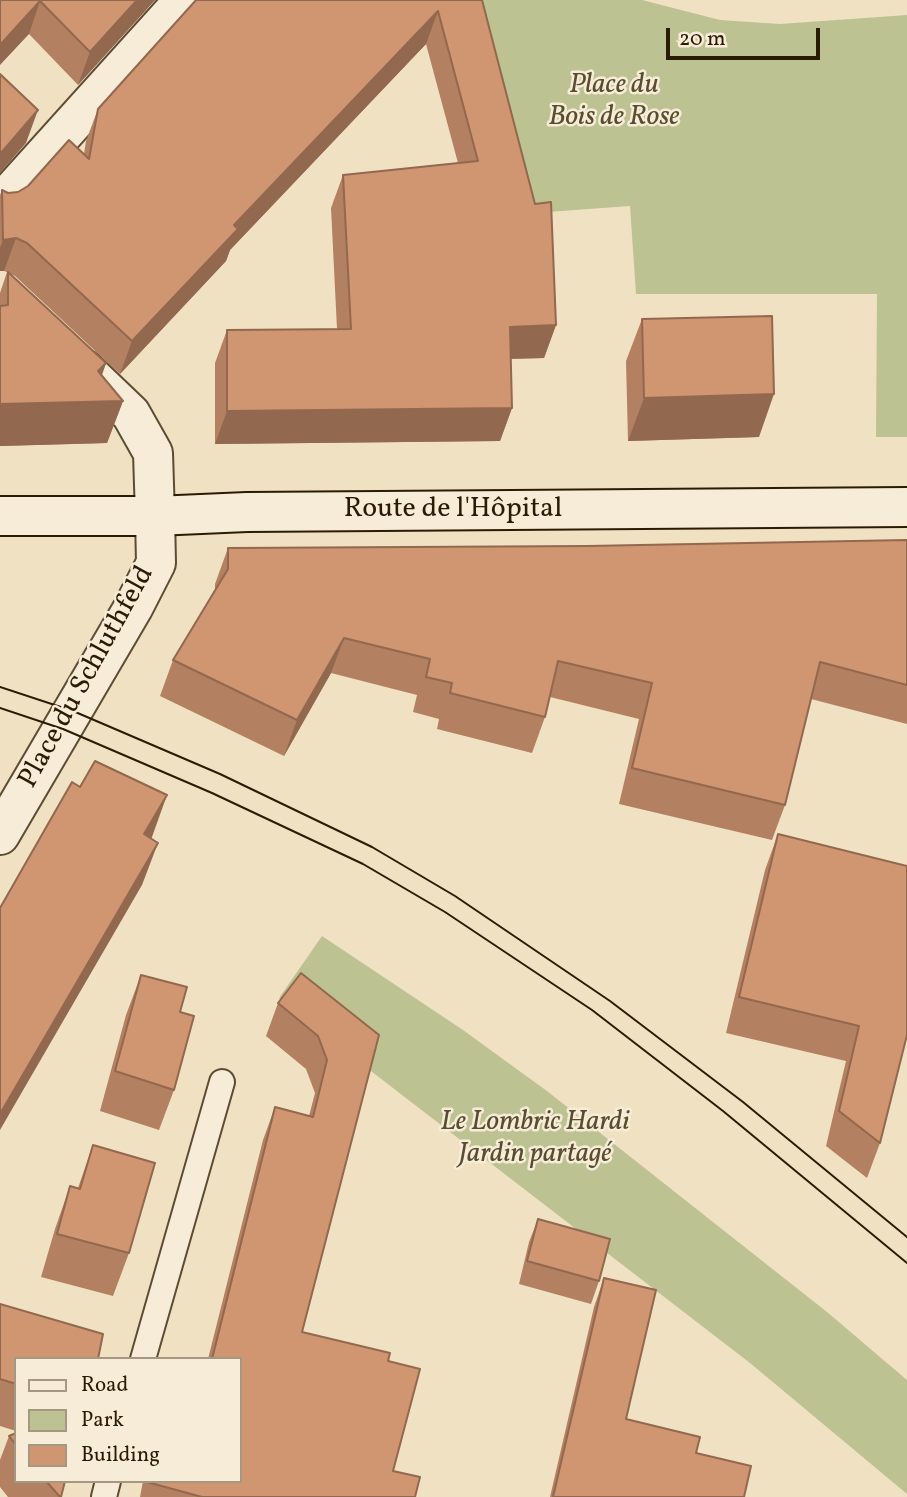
<!DOCTYPE html>
<meta charset="utf-8">
<style>
body{margin:0}
#map{position:relative;width:907px;height:1497px;overflow:hidden;background:#f1e1c3;font-family:Vollkorn,serif}
canvas{display:block}
.legend{position:absolute;left:14px;top:1357px;width:228px;height:126px;box-sizing:border-box;background:#f6ecd8;border:2px solid #a59883;margin:0;padding:9px 12px;list-style:none;font-size:21px;color:#2c1b03}
.legend li{display:flex;align-items:center;gap:14px;height:35px}
.legend b{width:35px;border:2px solid #a59883}
.scale{position:absolute;left:666px;top:28px;width:154px;height:32px;box-sizing:border-box;border:4px solid #2c1b03;border-top:0;padding-left:9px;font-size:21px;line-height:24px;white-space:nowrap;color:#2c1b03;-webkit-text-stroke:5px #f6ecd8;paint-order:stroke}
</style>
<div id="map">
<canvas width="907" height="1497"></canvas>
<ul class="legend">
<li><b style="height:9px;background:#f6ecd8"></b>Road</li>
<li><b style="height:19px;background:#bdc292"></b>Park</li>
<li><b style="height:19px;background:#d09571"></b>Building</li>
</ul>
<div class="scale">20 m</div>
</div>
<script>
const c = document.querySelector('canvas').getContext('2d');
c.lineJoin = 'round';
function fillPath(path, color) {
  c.fillStyle = color;
  c.fill(path, 'evenodd');
}
function strokePath(path, color, width, dash) {
  c.strokeStyle = color;
  c.lineWidth = width;
  c.lineCap = dash ? 'butt' : 'round';
  c.setLineDash(dash || []);
  c.stroke(path);
}
function label(font, color, halo, rows, align = 'center') {
  c.font = font + ' Vollkorn,serif';
  c.lineWidth = 5;
  c.setLineDash([]);
  c.textBaseline = 'middle';
  c.strokeStyle = halo;
  c.fillStyle = color;
  for (const [text, x, y, turn = 0] of rows) {
    c.save();
    c.translate(x, y);
    c.rotate((+turn || 0) * Math.PI / 180);
    c.textAlign = isNaN(turn) ? turn : align;
    if (halo) c.strokeText(text, 0, 0);
    c.fillText(text, 0, 0);
    c.restore();
  }
}
const green = new Path2D(`
 M479,0H642L720,20L780,24L907,15V437H876L877,294H636L630,206L534,213Z
 M322,936L463,1030L547,1091L827,1312L907,1380V1494L750,1363L367,1068L279,998Z`);
const service = new Path2D(`
 M143,1359L222,1082
 M104,1497L108,1481`);
const minor = new Path2D(`
 M0,204L184,0
 M84,369L131,414L153,453L155,516`);
const tertiary = new Path2D(`
 M0,835L133,608L156,563L155,516`);
const secondary = new Path2D(`
 M0,516H155L247,512L907,507`);
const tram = new Path2D(`
 M0,687L73,711L220,774L372,847L455,896L610,1001L743,1102L907,1237
 M0,708L63,729L212,793L363,864L445,912L592,1010L723,1111L907,1263`);
const wall = new Path2D(`
 M0,0H155L78,85L29,34Z
 M196,0H482L556,325L544,358L511,359L512,408L500,441L215,444V363L227,330L337,329L331,208L343,175L458,163L426,44L230,250L226,261L120,374L15,276L9,273L106,363L102,375L123,401L107,443L0,446V293L7,272L4,271H0V195L2,190L8,193L18,192L84,154L86,141L98,109Z
 M642,319L759,437L628,441L626,361Z
 M907,540V724L811,699L785,805L772,840L619,804L639,719L550,697L545,717L532,753L437,729L439,719L413,712L417,695L331,673L284,756L160,696L173,660L215,591V584L228,548L587,546Z
 M778,834L907,866L880,1143L867,1178L826,1146L846,1061L726,1033L765,870Z
 M141,975L180,1012L174,1090L159,1130L100,1111L126,1015Z
 M278,1003L379,1035L302,1332L388,1361L393,1471L415,1497H140L143,1481H240V1359H208L263,1140L275,1107L309,1116L315,1093L306,1069L266,1036Z
 M93,1145L129,1253L113,1296L41,1277L55,1229L70,1186L78,1188Z
 M538,1219L599,1281L591,1304L519,1284L529,1242Z
 M604,1278L626,1419L696,1453L744,1497H550L594,1307Z
 M0,1304L16,1359V1431L0,1426Z
 M16,1433V1481H65L61,1497H8L0,1487V1460L9,1436Z`);
const shadedWall = new Path2D(`
 M137,0H155L78,85L90,52Z
 M40,1L29,34L0,65V45Z
 M438,11L426,44L230,250L226,261L120,374L132,341L234,225Z
 M38,110L26,143L0,173V154Z
 M16,238L4,271H0V248L3,240Z
 M556,325L544,358L498,359L510,327Z
 M106,363L92,402L123,401L107,443L0,446V404L98,371Z
 M774,394L759,437L628,441L644,398Z
 M512,408L500,441L215,444L227,411Z
 M344,638L331,673L284,756L297,720Z
 M167,795L152,837L128,877L144,834Z
 M158,843L142,885L0,1130V1114Z`);
const building = new Path2D(`
 M0,0H137L90,52L40,1L0,45Z
 M196,0H482L535,204L551,202L556,325L510,327L512,408L227,411V330L351,329L343,175L478,161L438,11L234,225L238,229L132,341L27,243L16,238L3,240L2,190L8,193L18,192L28,186L69,140L89,159L98,109Z
 M0,74L38,110L0,154Z
 M8,272L106,363L98,371L123,401L0,404V306L8,305Z
 M772,316L774,394L644,398L642,319Z
 M907,540V685L820,662L785,805L632,768L652,683L558,661L545,717L450,693L452,683L426,677L430,659L344,638L297,720L173,660L228,569V548L587,546Z
 M95,761L167,795L144,834L158,843L0,1114V908L72,782L80,787Z
 M778,834L907,866V1035L880,1143L839,1111L859,1026L739,997Z
 M301,973L379,1035L302,1332L390,1353L388,1361L420,1369L393,1471L420,1477L415,1497H202L147,1482L240,1481V1359H212L275,1107L313,1117L327,1060L318,1036L278,1003Z
 M141,975L187,987L180,1012L194,1016L174,1090L115,1071Z
 M93,1145L155,1163L129,1253L57,1234L70,1186L80,1189Z
 M538,1219L610,1239L599,1281L527,1261Z
 M604,1278L656,1290L626,1419L700,1437L696,1453L751,1466L744,1497H553Z
 M0,1304L103,1334L98,1359H16V1384L0,1379Z
 M16,1433V1445L9,1436Z
 M46,1481H65L61,1497H60Z`);
const parkNames = [
 ["Place du",614,87],
 ["Bois de Rose",614,119],
 ["Le Lombric Hardi",535,1124],
 ["Jardin partagé",535,1156]
];
const streetNames = [
 ["Route de l'Hôpital",453,511],
 ["Place du Schluthfeld",88,678,-61]
];
fillPath(green, '#bdc292');
strokePath(service, '#5d4c33', 28);
strokePath(minor, '#5d4c33', 42);
strokePath(tertiary, '#5d4c33', 42);
strokePath(secondary, '#2c1b03', 42);
strokePath(service, '#f6ecd8', 24);
strokePath(minor, '#f6ecd8', 38);
strokePath(tertiary, '#f6ecd8', 38);
strokePath(secondary, '#f6ecd8', 38);
strokePath(tram, '#2c1b03', 2);
fillPath(wall, '#b38061');
fillPath(shadedWall, '#92684f');
fillPath(building, '#d09571');
strokePath(building, '#92684f', 2);
label('italic 28px', '#584d2e', '#f6ecd8', parkNames);
label('28px', '#2c1b03', '#f6ecd8', streetNames);
</script>
